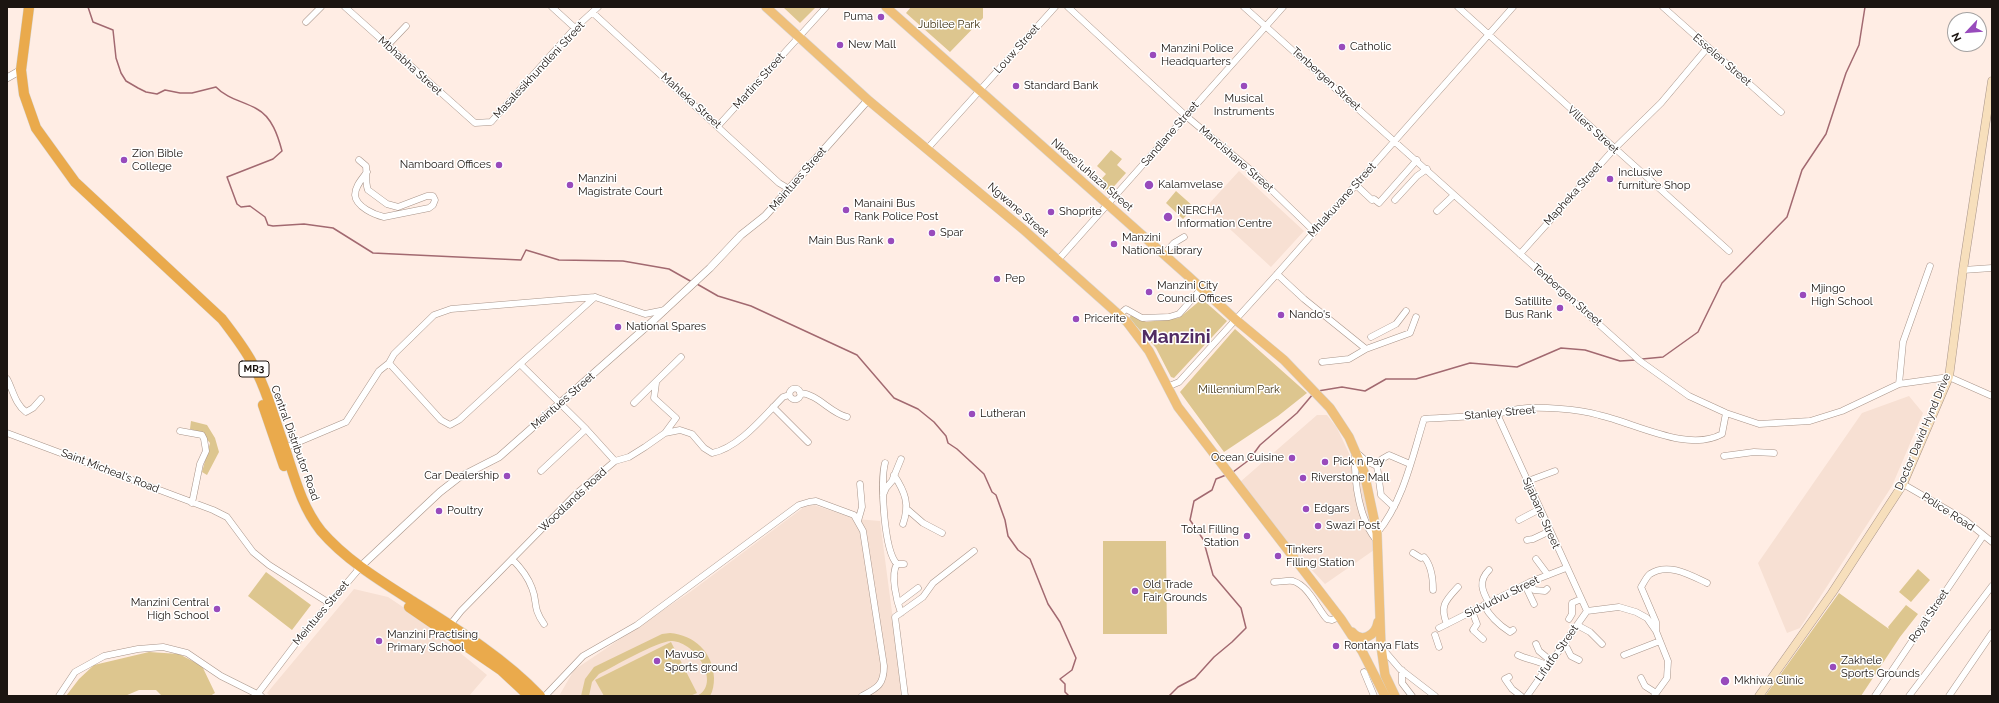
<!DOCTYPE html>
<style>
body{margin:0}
#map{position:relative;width:1999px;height:703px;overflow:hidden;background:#ffede4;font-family:Raleway,sans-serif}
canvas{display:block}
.frame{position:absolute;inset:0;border:8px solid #1c1511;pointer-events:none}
.north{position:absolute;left:1947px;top:12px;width:40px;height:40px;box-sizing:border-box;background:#fff;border:1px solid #a4a1a0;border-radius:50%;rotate:244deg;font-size:11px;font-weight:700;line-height:16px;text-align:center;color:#1c1511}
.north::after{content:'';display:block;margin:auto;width:14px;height:18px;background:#984bbc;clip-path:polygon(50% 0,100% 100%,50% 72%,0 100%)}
</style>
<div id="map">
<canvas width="1999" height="703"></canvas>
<div class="frame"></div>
<div class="north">N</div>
</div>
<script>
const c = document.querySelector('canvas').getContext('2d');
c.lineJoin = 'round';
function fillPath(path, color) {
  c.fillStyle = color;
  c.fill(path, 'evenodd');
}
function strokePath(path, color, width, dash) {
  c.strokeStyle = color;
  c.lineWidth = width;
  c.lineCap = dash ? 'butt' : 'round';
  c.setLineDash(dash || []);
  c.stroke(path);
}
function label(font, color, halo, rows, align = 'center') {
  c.font = font + ' Raleway,sans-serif';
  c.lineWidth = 3;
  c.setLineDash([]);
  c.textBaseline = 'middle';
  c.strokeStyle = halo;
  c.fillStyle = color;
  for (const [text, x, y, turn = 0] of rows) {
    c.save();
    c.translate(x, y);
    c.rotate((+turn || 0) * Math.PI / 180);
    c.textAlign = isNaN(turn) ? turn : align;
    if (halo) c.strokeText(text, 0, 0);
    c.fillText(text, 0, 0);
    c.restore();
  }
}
const built = new Path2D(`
 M1239,171L1304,231L1271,267L1206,207Z
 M1909,396L1923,413L1892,486L1800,628L1787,633L1758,563L1862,413Z
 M1317,415H1327L1337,428L1362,481L1371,515L1374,550L1325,584L1293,550L1240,482Z
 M814,505L856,519L880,521L903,696H559L574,670L690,592L804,507Z
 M354,589L388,597L412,613L487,675L469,696H270L267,693Z`);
const green = new Path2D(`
 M783,7H816L800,23Z
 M911,7H983V18L950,52L906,13Z
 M1111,150L1122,159L1117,165L1126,173L1108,193L1097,184L1106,174L1097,166Z
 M1176,191L1194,207L1183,219L1166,203Z
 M1202,299L1227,321L1174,378L1171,377L1156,348L1129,318L1132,314L1146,322L1179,318Z
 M1235,329L1307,393L1278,416L1224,452L1180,392Z
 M191,421L207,425L215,438L219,452L207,475L202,472L210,443L200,432L190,429Z
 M1103,541H1166L1167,634H1103Z
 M1918,569L1930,580L1911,602L1899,592Z
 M266,572L311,605L292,630L248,596Z
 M1839,593L1889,629L1888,627L1906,605L1918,614L1900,637L1861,696H1765Z
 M670,633C694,635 713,652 714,678C714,684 713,691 710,696H697C722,684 696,642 672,641C659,640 613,667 599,674L592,682L589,696H581L585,679L594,667L662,634Z
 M671,642L697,693L690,696H604L595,680Z
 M149,652L179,654L202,666L215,693L210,696H162L156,690H139L125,696H66L79,679L94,665Z`);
const stream = new Path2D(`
 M88,7L93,22L113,30L116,58L121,73L126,81L138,88L146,92L157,94L165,90L180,93H192L216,87C227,99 243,101 257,109C272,117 278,136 282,151L273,159L227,177L237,204L241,207L250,206L265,217L268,225L273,226L304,224L333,228L373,253L521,260L526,250L559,260L623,261L669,269L692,282
 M697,284L718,296L751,306L857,355L894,398L918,409L934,422L946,436L948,443L957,449L984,474L992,492L996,495L1005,520L1008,536L1018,550L1030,559L1048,604L1060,622L1076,658L1072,670L1060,679L1065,684V692L1069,696
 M1642,359L1663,357L1698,332L1722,283L1787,217L1802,170L1826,134L1846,73L1859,45L1865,7
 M1318,391L1342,387L1365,391L1386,379H1416L1470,363L1517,367L1561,348L1585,350L1620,361L1636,360
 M1233,472L1249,460L1260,445L1297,413L1313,394
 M1169,696L1178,687L1195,678L1214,657L1232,642L1246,628L1241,608L1213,575L1205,546V542L1190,520L1194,501L1212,490L1216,479L1226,475`);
const minor = new Path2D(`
 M345,7L475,123L491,122L575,28L598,7
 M552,7L575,28
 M1068,7L1186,116L1253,172L1314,231
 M1244,7L1640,361L1689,396L1726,413L1759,424L1810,421L1842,411L1899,384L1949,377L1992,396
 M1458,7L1729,251
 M1663,7L1781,112
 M593,13L779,183L789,189
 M306,22L321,7
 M387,46L406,26
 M718,126L826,7
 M927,149L1055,7
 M359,160L366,166C367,174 365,183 368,190L387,204L398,207L427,196H433L435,200L433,205L429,208L384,217C375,215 356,207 355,195C355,186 362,179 367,172
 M1356,185L1372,200L1374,199L1379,203L1417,160
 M1395,200L1417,176L1427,169
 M1437,211L1454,195
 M1164,254L1174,243L1184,237
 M1520,254L1614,149L1661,103L1708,47
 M1058,260L1283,7
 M1963,270L1992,268
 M1277,274L1304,299L1366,349L1410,333L1416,317
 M1119,315L1126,309L1142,318L1169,317L1179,314L1202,288
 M1371,337L1396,324L1406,311
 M1322,362L1349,359L1366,349
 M389,363L441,420L450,425L459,420L520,364L595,297
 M520,364L586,429L615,461
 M7,379C13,390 15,404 26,412L33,408L41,399
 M656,383L654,398L676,418L665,433
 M1899,384L1903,342L1930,266
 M1167,387L1179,382L1277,274L1513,7
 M789.5 394a5.5 5.5 0 1 1 11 0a5.5 5.5 0 1 1-11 0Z
 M800,393C818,394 830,413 847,417
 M634,403L681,357
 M773,407L808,442
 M1497,414L1587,611
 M180,431L202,435L204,439L206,451L200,464L192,503
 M7,433L213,510L227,517L253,552L269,565L329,603
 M282,449L346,422L379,371L389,363L394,354L434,315L451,309L595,297L645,314L665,310
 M1355,454C1354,482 1359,521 1378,542
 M1358,454L1366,461L1377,466L1381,495L1394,507
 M1724,456L1754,452L1774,453
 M885,463C880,481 884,551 897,564
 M1377,466L1382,459L1389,455L1410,464
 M541,471L586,429
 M894,475C905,492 910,504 903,524
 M1528,481L1555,471
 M1903,484L1965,520L1992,542
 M883,495L886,488L892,481L901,459
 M908,510L923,523L942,533
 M1519,520L1540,509
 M858,521L862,507L860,484
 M1377,533C1403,502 1412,458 1424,419C1448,417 1473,417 1497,414C1504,413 1510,410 1518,409C1539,406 1578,409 1599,415C1635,423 1688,453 1722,434L1726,413
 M1527,540L1533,539L1550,531
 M1413,553L1421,558L1424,557C1431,565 1433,579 1433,590
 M512,559C520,567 528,577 532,588C538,603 532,607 544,624
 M1536,559L1548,575
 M1489,570C1478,581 1482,591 1489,603
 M1274,582C1280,582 1288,580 1293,581C1309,586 1317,608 1327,619L1332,620L1339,617
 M1530,582L1534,590L1545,591L1547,589
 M1525,585L1534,604
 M898,603L918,588
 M1484,605C1490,617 1499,625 1510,632L1513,630
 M1472,611L1477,624L1473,630L1483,639
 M1587,611L1619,607L1636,612L1647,618L1656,631L1668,661L1667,678L1654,696
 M901,613C897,602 890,575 897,564H904
 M1569,619L1572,614V603L1581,599
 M1447,624C1439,606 1446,600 1458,587
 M450,625L461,611L576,494L615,461L629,457L645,447L665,433L680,430L692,434L704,448L712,453C739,448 764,416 783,397L789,395
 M1577,625L1590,632L1602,644
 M1439,628L1530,582L1566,568
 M1656,631V622L1641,587C1644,583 1646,577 1650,574C1668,562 1690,575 1707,583
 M1435,635L1439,647
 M1536,644L1539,651L1551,661
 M1563,645L1567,648L1571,656L1579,660
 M1382,648L1400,669L1435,696
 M1518,655C1528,660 1538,660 1548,666
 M1624,655L1660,641
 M1402,670V683L1412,696
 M1364,672L1374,696
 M1509,677L1505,679L1512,689L1521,696
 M1641,678L1645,686L1656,693
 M59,696L75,672L104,656L138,649L163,647L187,653L221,676L261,696
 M256,696L300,638L358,570
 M545,696L583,656L637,625L799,505L809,502L816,501L854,515L863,531L884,666C884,685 877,688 862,696
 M905,696L895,617L923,597L933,583L974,551
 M1527,696L1587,611
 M1875,696L1983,536
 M1909,696L1992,586
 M1949,696L1992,633`);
const tertiary = new Path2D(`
 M7,78L21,70
 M358,569L440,492L458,478L499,457L654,320L710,268L741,235L765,216L868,100`);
const secondary = new Path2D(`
 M1759,696L1832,593L1903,484L1949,377L1963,270L1992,81`);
const primary = new Path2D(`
 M766,7L868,100L1024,230L1127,322L1149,351L1178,407L1341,619L1362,651L1385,696
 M886,7L1187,275L1236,320L1284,360L1330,408L1349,437L1364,472L1377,533L1381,646L1385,675L1395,696
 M1352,632C1362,644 1376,635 1378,622`);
const trunk = new Path2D(`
 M29,7L21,70L24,94L36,128L75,182L222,319C232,332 242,345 250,359C264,383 272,411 281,437C293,470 299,503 321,531C345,559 379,580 409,599C455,628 503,657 540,696
 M263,405L284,466
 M409,607L501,670L529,696`);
const markers = [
 [881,17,4,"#984bbc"],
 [840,45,4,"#984bbc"],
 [1342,47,4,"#984bbc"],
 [1153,55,4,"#984bbc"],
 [1016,86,4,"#984bbc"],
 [1244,86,4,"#984bbc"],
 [124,160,4,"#984bbc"],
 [499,165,4,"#984bbc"],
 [1610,179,4,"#984bbc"],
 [570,185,4,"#984bbc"],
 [1149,185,5,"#984bbc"],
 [846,210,4,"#984bbc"],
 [1051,212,4,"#984bbc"],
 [1168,217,5,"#984bbc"],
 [932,233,4,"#984bbc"],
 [891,241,4,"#984bbc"],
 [1114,244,4,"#984bbc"],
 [997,279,4,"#984bbc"],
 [1149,292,4,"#984bbc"],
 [1803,295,4,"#984bbc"],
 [1560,308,4,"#984bbc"],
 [1281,315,4,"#984bbc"],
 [1076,319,4,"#984bbc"],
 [618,327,4,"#984bbc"],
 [972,414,4,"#984bbc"],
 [1292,458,4,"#984bbc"],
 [1325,462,4,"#984bbc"],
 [507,476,4,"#984bbc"],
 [1303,478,4,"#984bbc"],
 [1306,509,4,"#984bbc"],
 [439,511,4,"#984bbc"],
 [1318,526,4,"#984bbc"],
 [1247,536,4,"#984bbc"],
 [1278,556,4,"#984bbc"],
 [1135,591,4,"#984bbc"],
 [217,609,4,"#984bbc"],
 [379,641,4,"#984bbc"],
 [1336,646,4,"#984bbc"],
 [657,661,4,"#984bbc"],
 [1833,667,4,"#984bbc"],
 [1725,681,5,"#984bbc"]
];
const shields = [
 [254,369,30]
];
const shieldNames = [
 ["MR3",254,369]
];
const poiNames = [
 ["Puma",873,17,"right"],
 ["New Mall",848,45],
 ["Catholic",1350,47],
 ["Manzini Police",1161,49],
 ["Headquarters",1161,62],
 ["Standard Bank",1024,86],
 ["Musical",1244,99,"center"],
 ["Instruments",1244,112,"center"],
 ["Zion Bible",132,154],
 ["College",132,167],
 ["Namboard Offices",491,165,"right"],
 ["Inclusive",1618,173],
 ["furniture Shop",1618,186],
 ["Manzini",578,179],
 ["Magistrate Court",578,192],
 ["Kalamvelase",1158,185],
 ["Manaini Bus",854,204],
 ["Rank Police Post",854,217],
 ["NERCHA",1177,211],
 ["Information Centre",1177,224],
 ["Shoprite",1059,212],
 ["Spar",940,233],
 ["Manzini",1122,238],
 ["National Library",1122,251],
 ["Main Bus Rank",883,241,"right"],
 ["Pep",1005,279],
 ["Manzini City",1157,286],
 ["Council Offices",1157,299],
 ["Mjingo",1811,289],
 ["High School",1811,302],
 ["Satillite",1552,302,"right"],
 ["Bus Rank",1552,315,"right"],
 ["Nando's",1289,315],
 ["Pricerite",1084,319],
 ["National Spares",626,327],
 ["Lutheran",980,414],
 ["Ocean Cuisine",1284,458,"right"],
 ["Pick n Pay",1333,462],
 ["Car Dealership",499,476,"right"],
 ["Riverstone Mall",1311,478],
 ["Edgars",1314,509],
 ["Poultry",447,511],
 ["Swazi Post",1326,526],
 ["Total Filling",1239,530,"right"],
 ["Station",1239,543,"right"],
 ["Tinkers",1286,550],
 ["Filling Station",1286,563],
 ["Old Trade",1143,585],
 ["Fair Grounds",1143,598],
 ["Manzini Central",209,603,"right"],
 ["High School",209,616,"right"],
 ["Manzini Practising",387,635],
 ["Primary School",387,648],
 ["Rontanya Flats",1344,646],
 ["Mavuso",665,655],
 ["Sports ground",665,668],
 ["Zakhele",1841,661],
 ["Sports Grounds",1841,674],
 ["Mkhiwa Clinic",1734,681]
];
const parkNames = [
 ["Jubilee Park",949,25],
 ["Millennium Park",1239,390]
];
const streetNames = [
 ["Louw Street",1017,49,-48],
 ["Esselen Street",1722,60,41],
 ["Mbhabha Street",410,66,42],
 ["Masalesikhundleni Street",539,70,-47],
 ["Tenbergen Street",1326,79,42],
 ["Martins Street",759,81,-48],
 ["Mahleka Street",691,101,42],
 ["Villers Street",1593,130,42],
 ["Sandlane Street",1170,134,-49],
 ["Mancishane Street",1236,159,41],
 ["Nkose'luhlaza Street",1092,175,41],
 ["Meintues Street",798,179,-49],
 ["Mapheka Street",1573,194,-48],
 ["Mhlakuvane Street",1342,200,-48],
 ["Ngwane Street",1018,210,41],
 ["Tenbergen Street",1567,295,41],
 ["Meintues Street",563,401,-41],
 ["Stanley Street",1500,413,-5],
 ["Doctor David Hynd Drive",1923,432,-67],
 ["Central Distributor Road",295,443,70],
 ["Saint Micheal's Road",110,471,21],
 ["Woodlands Road",573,500,-43],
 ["Police Road",1948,512,33],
 ["Sijabane Street",1541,513,66],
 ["Sidvudvu Street",1502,597,-26],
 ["Meintues Street",321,613,-50],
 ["Royal Street",1929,616,-56],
 ["Lifutfo Street",1557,653,-55]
];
const townNames = [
 ["Manzini",1176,337]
];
fillPath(built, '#f7e0d3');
fillPath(green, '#ddc68f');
strokePath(stream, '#a26970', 1.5);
strokePath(minor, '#a89489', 7);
strokePath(tertiary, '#a89489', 8);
strokePath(secondary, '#a89489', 9);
strokePath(primary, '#d6d5d4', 10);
strokePath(trunk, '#d6d5d4', 11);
strokePath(minor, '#fff', 6);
strokePath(tertiary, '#fff', 7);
strokePath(secondary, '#f7dfbc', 8);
strokePath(primary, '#efbf79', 9);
strokePath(trunk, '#eaaa4c', 10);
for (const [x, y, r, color] of markers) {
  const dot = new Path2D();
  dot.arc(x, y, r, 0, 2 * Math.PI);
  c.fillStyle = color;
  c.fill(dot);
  strokePath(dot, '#fff', 1.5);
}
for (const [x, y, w] of shields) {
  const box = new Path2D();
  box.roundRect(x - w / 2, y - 8, w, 16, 3);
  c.fillStyle = '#fff';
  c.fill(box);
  strokePath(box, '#1c1511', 1);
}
label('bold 10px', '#1c1511', null, shieldNames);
label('11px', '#1c1511', '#fff', poiNames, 'left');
label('11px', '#403313', '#fff', parkNames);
label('11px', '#1c1511', '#fff', streetNames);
label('bold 19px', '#512c63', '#fff', townNames);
</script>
